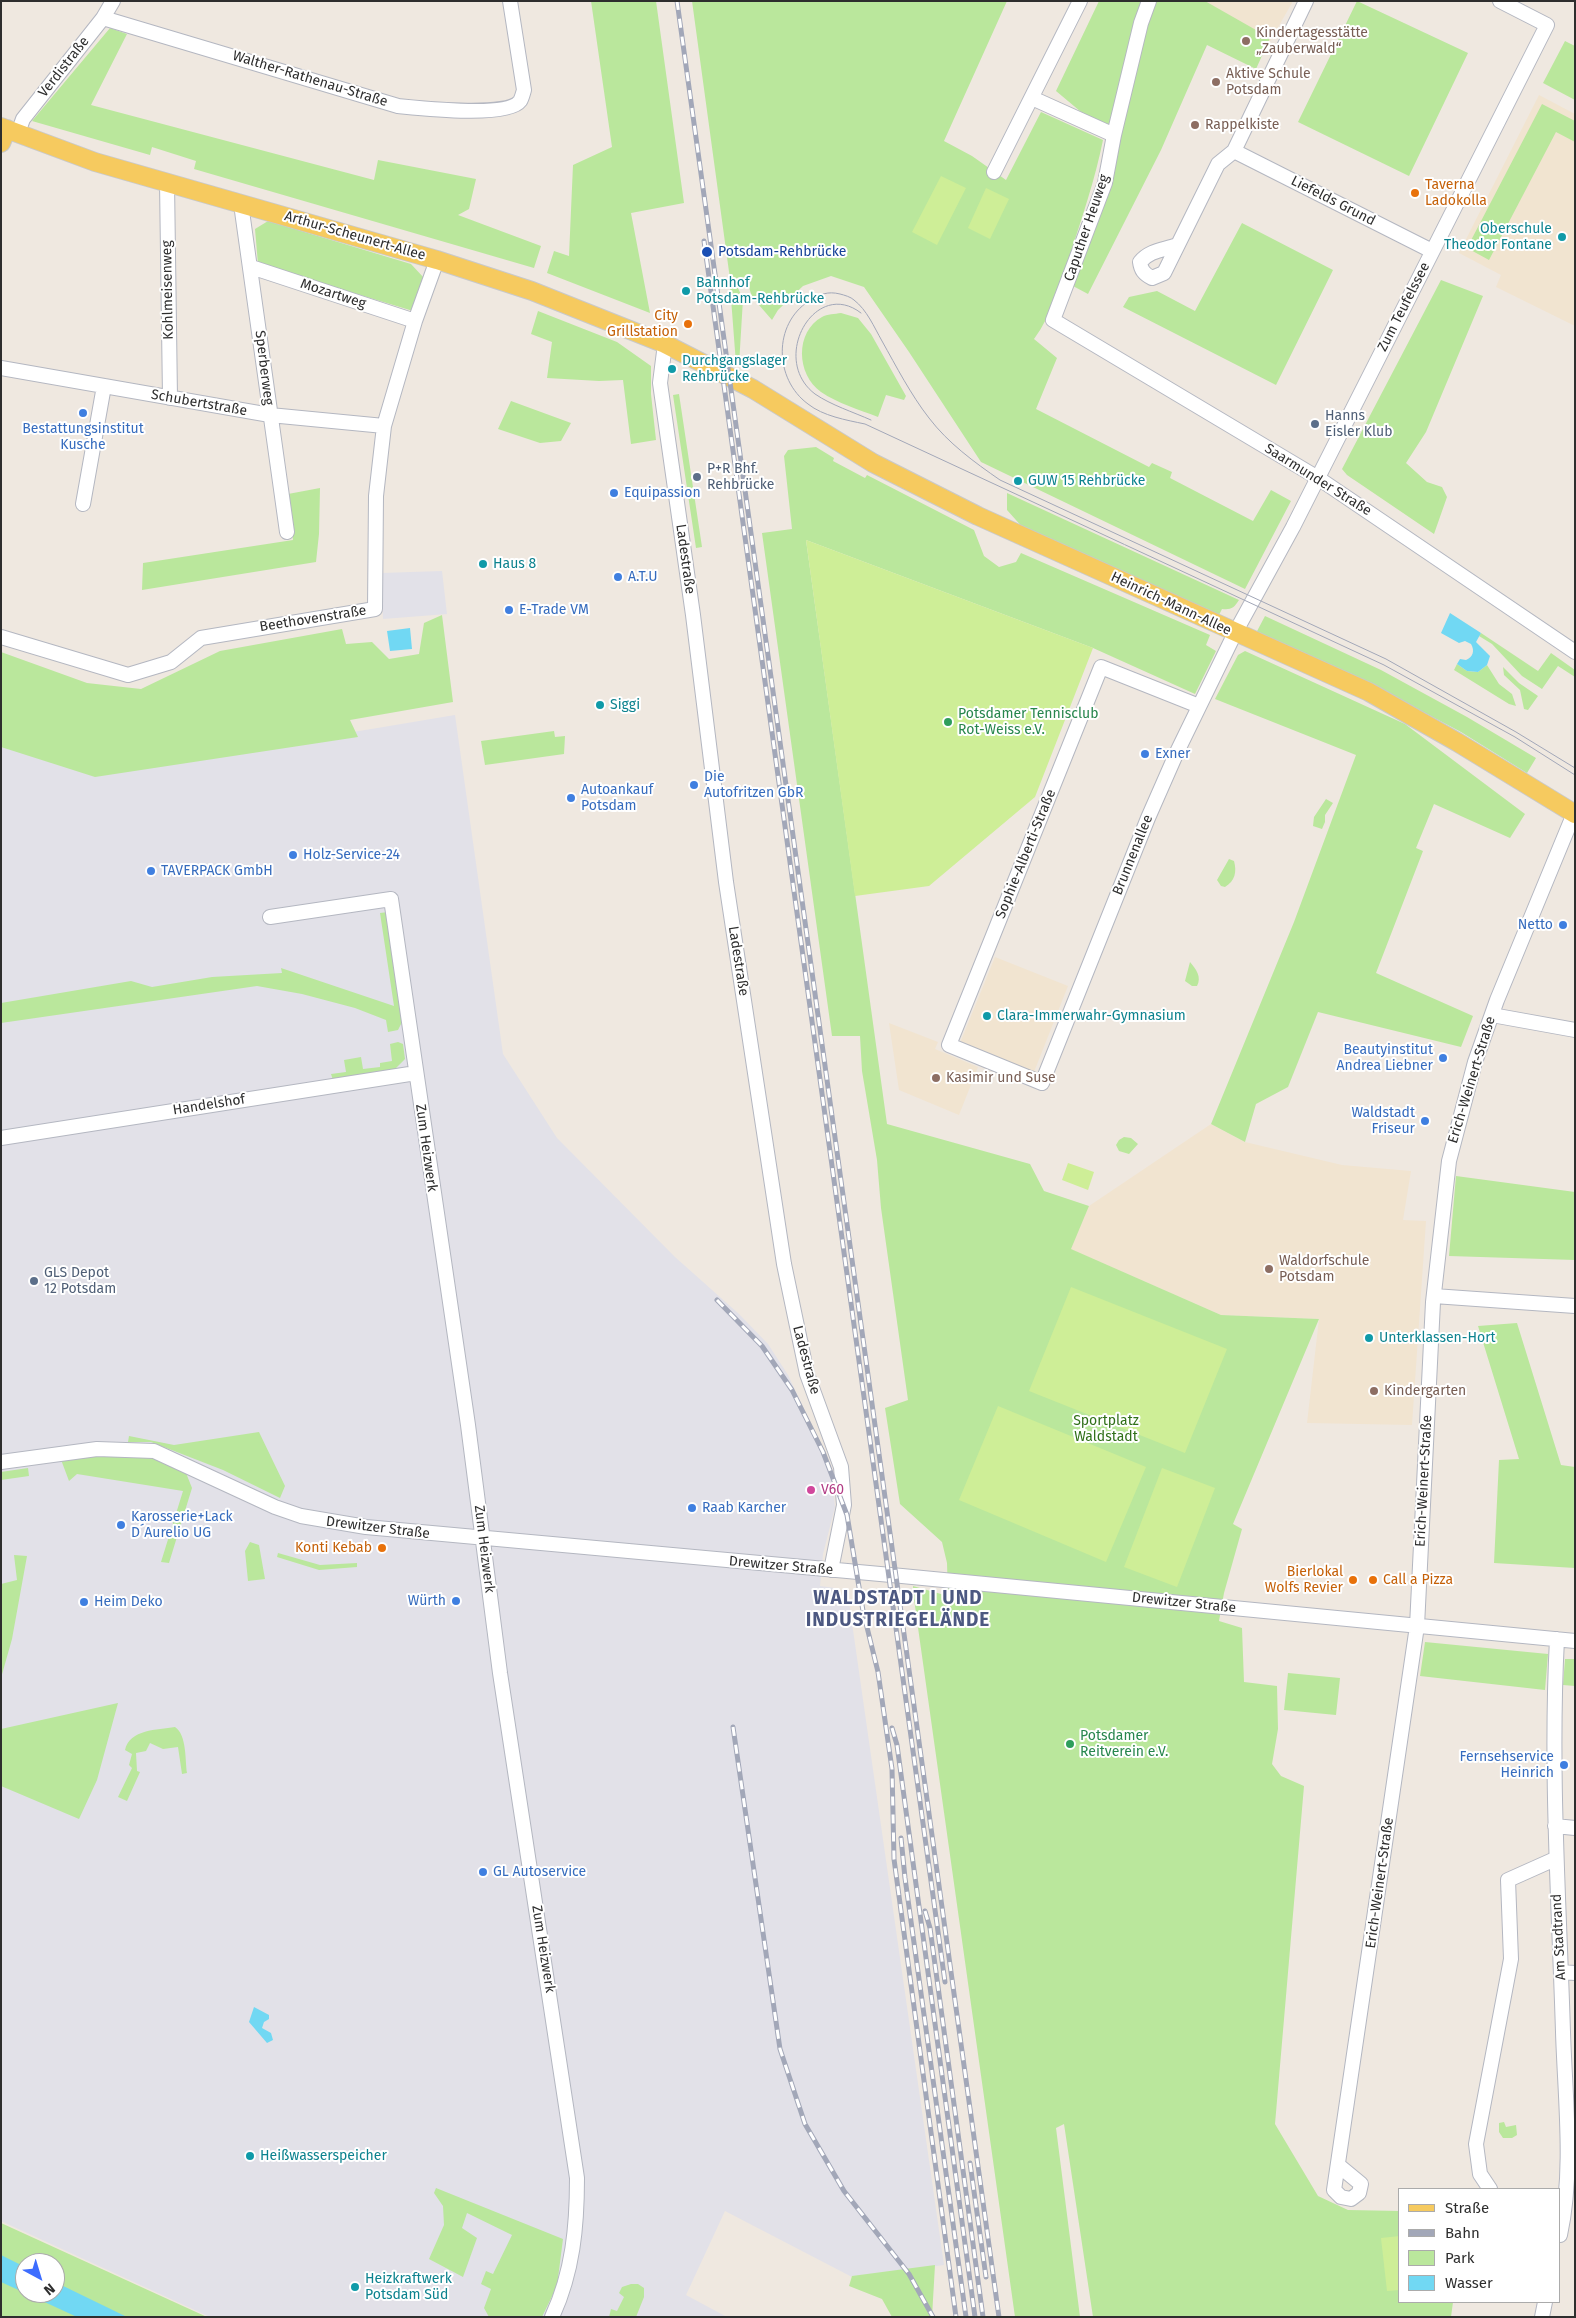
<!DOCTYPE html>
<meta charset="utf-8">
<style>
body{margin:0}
#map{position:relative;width:1576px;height:2318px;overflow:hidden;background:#efe8e0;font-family:"Fira Sans",sans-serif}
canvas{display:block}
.frame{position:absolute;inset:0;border:2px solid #2e2e2e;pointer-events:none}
.legend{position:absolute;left:1398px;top:2188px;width:162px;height:115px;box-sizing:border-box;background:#fff;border:1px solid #ababab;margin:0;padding:6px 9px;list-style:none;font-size:15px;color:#2e2e2e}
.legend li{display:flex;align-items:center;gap:10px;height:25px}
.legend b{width:25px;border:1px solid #ababab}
.north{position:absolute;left:15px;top:2253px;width:50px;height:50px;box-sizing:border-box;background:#fff;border:1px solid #ababab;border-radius:50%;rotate:141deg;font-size:14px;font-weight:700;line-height:20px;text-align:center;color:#2e2e2e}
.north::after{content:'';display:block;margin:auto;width:18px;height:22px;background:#3d6dff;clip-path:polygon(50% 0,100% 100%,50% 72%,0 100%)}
</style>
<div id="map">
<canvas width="1576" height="2318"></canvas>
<div class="frame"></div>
<ul class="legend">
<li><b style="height:6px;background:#f6ca5f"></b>Straße</li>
<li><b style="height:6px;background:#a2a7b8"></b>Bahn</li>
<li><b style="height:14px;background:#bae79c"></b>Park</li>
<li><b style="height:14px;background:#71d8f3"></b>Wasser</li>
</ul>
<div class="north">N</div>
</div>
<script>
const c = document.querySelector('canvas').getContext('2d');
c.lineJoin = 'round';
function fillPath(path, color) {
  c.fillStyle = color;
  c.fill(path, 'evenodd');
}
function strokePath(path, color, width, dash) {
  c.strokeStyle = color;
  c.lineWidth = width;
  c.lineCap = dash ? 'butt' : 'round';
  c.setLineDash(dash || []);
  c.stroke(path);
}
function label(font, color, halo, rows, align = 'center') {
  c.font = font + ' "Fira Sans",sans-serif';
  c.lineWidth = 4;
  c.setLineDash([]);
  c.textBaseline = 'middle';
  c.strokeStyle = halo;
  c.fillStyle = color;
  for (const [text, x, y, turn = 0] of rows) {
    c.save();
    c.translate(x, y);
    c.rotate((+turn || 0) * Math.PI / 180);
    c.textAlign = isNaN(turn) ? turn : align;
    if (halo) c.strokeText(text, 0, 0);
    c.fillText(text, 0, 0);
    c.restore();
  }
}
const industrial = new Path2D(`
 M442,571L447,614L383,619L381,573Z
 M455,715L503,1054L557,1138L675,1257L739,1314L768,1344L788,1375L831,1467L835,1507L823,1554L820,1586L835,1588L849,1602L944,2265L852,2277L725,2211L686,2295L727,2317H210L1,2221V742L96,775Z`);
const education = new Path2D(`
 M1196,1H1293L1259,61Z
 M1539,95L1575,114V326L1496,287L1501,275L1459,253Z
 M995,957L1068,986L1034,1072L960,1043Z
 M889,1023L938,1042L935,1049L978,1067L959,1115L899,1090Z
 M1211,1124L1245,1142L1342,1165L1411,1171L1403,1220L1426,1221L1412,1425L1307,1423L1319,1319L1221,1315L1070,1249L1089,1206Z`);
const green = new Path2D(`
 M591,1H656L684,203L631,213L650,313L547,273L554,251L569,256L573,165L612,147Z
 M692,1H1007L944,141L972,156L1006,180L1041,112L1103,140C1095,180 1082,217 1070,255C1060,284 1052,315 1034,339L1057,358L1036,409L1149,467L1152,463L1172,472L1170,478L1253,521L1271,490L1291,501L1245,589L981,462L909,352L864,287L831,276L803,286L778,310L772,320L752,297L748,284L730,279Z
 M1099,1H1205L1270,38L1256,69L1207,45L1161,150L1088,294L1073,286L1117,142L1056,91Z
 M1357,1L1468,53L1409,176L1298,122Z
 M110,28L127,34L91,105L374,180L378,160L476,179L469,209L458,215L541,246L534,268L194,169L196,161L152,147L150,155L32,121Z
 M1565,41L1575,46V100L1543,83Z
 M1542,104L1575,121V142L1556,132L1489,260L1467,248Z
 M268,221L411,264L424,278L413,311L258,264L255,229Z
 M1242,223L1333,270L1276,385L1123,307L1129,297L1157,291L1195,311Z
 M1441,280L1483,296L1426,432L1406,463L1427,482L1442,487L1447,497L1434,534L1347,475L1342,469Z
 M730,285L738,288L743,299L739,365L736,364Z
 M538,311L617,342L651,366V394L656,440L631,444L623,380L599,381L547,378L552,342L531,334Z
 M841,313L858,318L871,334L906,396L904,400L886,395L878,417C860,410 837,403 821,392C796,374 795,332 822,317C827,314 835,314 841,313Z
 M679,394L702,547L696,548L673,395Z
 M511,401L571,423L561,441L540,443L498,429Z
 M816,447L834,458L833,461L865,478L867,475L974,530L984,556L999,567L1016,562L1021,553L1210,635L1206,645L1216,651L1195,694L1093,648L806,540L887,1124L1030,1164L1044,1191L1089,1206L1071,1249L1221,1315L1319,1319L1233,1524L1242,1529L1224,1593L1219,1621L1242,1628L1244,1682L1277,1686L1278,1729L1272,1764L1281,1776L1304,1786L1275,2124L1318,2196L1348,2210L1400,2211V2302H1453L1451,2317H1093L1064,2124L1056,2128L1080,2317H1015L913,1592V1586L948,1596L947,1563L942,1542L900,1504L885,1408L908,1400L881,1208L877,1160L862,1071L860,1036H832L762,533L792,529L784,456L788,450Z
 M320,488L319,534L316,562L142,590L143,563L293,540L288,494Z
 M1007,493L1239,600C1234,608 1231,610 1222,609L1218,617L1024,529L1007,510Z
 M442,615L453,702L350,720L358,737L95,777L1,747V652L87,683L141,689L220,651L342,629L346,644L372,642L389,659L419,654L424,623Z
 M1265,616L1381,670L1467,717L1536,758L1527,773L1461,732L1378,688L1255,635Z
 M1481,633L1538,671L1551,653L1575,670V677L1558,666L1542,689L1522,676L1492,644L1479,636Z
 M1245,651L1405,724L1525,814L1510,838L1434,804L1416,848L1423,851L1376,973L1473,1016L1461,1047L1318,1012L1288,1087L1256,1104L1245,1142L1211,1124L1294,922L1356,755L1215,699L1238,655Z
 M1457,664L1467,671L1478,672L1487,665L1499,684L1512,694L1516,706L1509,704L1454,670Z
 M1503,667L1519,683L1538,696L1528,710L1524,709L1520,690L1504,675Z
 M554,731L555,737L565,736L564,754L485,765L481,741Z
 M1326,799L1333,803L1325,815V822L1322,829L1313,826L1314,817Z
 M1229,859L1234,861C1237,872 1235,881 1225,887L1221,886L1217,880Z
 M388,912L405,1016L398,1030L388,1032L386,1020L355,1008L302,994L257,986L1,1023V1003L131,981L152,987L212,977L282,973L281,968L394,1006L380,913Z
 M1190,962C1196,969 1202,977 1197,986H1192L1185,981Z
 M398,1042L403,1044L405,1059L394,1070L333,1080L331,1074L346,1072L344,1060L361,1057L363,1069L380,1067V1063L392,1061L390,1044Z
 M1124,1137L1131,1138L1138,1144L1129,1154L1119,1151L1116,1145L1119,1140Z
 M1456,1176L1575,1192V1260L1449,1256Z
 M1517,1323L1561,1465L1575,1467V1568L1494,1563L1499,1460L1519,1459L1478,1326Z
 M259,1432L285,1486L280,1498L223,1470L151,1442H128L129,1436L174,1445Z
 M98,1454L152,1456L186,1473L192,1488L169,1563L161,1562L183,1491L77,1474L69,1481L60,1457Z
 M28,1468L29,1476L1,1480V1472Z
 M250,1542L259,1545L265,1579L248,1581L245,1551Z
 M278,1553L320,1565L357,1563V1567L319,1570L277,1557Z
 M14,1555L27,1556L12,1639L1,1678V1584L17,1580Z
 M1425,1642L1548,1654L1545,1690L1420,1676Z
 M1565,1659H1575V1686L1563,1685Z
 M1288,1673L1340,1678L1336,1715L1284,1710Z
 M118,1703L97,1780L79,1819L1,1786V1729Z
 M175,1727C187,1735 185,1760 187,1773L182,1774L178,1747L163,1749L150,1743L146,1751L136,1753L137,1771L140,1772L127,1801L118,1797L132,1768L129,1765L132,1754L125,1750C130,1729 157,1730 175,1727Z
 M1504,2122L1506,2127L1516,2125L1517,2135L1512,2138H1503L1499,2132V2123Z
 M436,2188L563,2239L557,2286L542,2317H489L484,2308L491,2289L481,2284L486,2271L493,2274L512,2235L467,2213L462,2228L477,2238L463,2277L429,2259L444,2225L443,2206L434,2193Z
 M1,2223L207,2317H1ZM25,2263H55V2293H25Z
 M935,2265L932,2317H892L882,2299L849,2286L852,2276Z
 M631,2284H638L644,2288V2297L636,2317H609L611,2309L617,2311L624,2297L619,2293L622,2287Z`);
const pitch = new Path2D(`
 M941,176L966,188L937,245L912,232Z
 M986,188L1009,199L990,239L968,228Z
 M806,540L1093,648L1035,797L929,886L855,896Z
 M1068,1163L1094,1172L1088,1190L1062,1180Z
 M1071,1287L1227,1349L1185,1453L1029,1391Z
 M998,1406L1146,1467L1106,1562L959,1500Z
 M1162,1468L1215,1488L1177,1587L1124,1567Z
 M1400,2236V2290L1387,2291L1381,2238Z`);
const water = new Path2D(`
 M1450,613L1481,633L1476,642L1490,656L1487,665L1478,672L1467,671L1457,664L1460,659L1466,660C1473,657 1475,651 1471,644L1465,641L1459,643L1441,633Z
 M410,628L412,649L390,651L387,631Z
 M254,2007L269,2015V2019L264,2022L262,2028L271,2033L273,2040L267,2043L249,2022Z
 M1,2255L25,2267V2293L1,2282Z
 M55,2282L127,2317H77L25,2293H55Z`);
const minor = new Path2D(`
 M1149,1L1141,23L1114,135L1105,183L1053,320L1318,478L1575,652
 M1306,1L1234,151L1432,251
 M103,18L398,106C419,108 508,118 520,101C522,98 523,93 524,90L510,1
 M1032,98L1114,135
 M18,133L23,119L103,18L113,1
 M994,172L1080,1
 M167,182L170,398
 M241,204L287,532
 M1177,245C1164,250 1150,250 1140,262C1141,270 1144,274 1152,278L1164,273L1218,164L1234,151
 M251,267L415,321
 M665,344L660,383L693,615L726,882L784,1264L807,1374L841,1467L844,1505L831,1570
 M1,368L270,415L384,426
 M83,504L104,386
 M1,637L128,675L171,662L201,638L375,609L376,496L384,426L415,321L437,260
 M1199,706L1101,667L949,1045L1042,1083L1148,818L1177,752L1235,633L1293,527L1547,25L1500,1
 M270,917L391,899L468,1425L500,1673L577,2178C577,2226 573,2272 552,2317
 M1492,1015L1575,1030
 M1,1138L416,1073
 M1434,1296L1575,1306
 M1,1462L97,1449L154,1451L275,1507L301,1516L366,1527L902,1576L1575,1641
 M1557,1639C1550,1770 1559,1901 1563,2032C1565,2098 1574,2170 1560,2235
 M1555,1826L1575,1828
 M1561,1972L1575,1973
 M1338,2165L1361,2184L1359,2193L1351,2199L1341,2197L1334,2190L1417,1626L1433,1302L1449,1161L1475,1062L1497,1000L1575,811
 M1490,2189L1480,2174L1476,2144L1511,1959L1508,1880L1555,1859
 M1542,2317L1545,2302`);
const major = new Path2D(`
 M1,127L95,162L437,260L532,291L665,344L753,389L873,463L978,516L1369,692L1457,742L1575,814
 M1,143L7,129`);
const tram = new Path2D(`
 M861,313C815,277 769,359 815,394C831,405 853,412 871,420
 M1575,768L1516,732L1386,659L1000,480C974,462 948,443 929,418C911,395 896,366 882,341C874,327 867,310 854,300C851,297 844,295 840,294C828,291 820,294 809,301C773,324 774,379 808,404C823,416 846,420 865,424L1384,665L1515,737L1575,775`);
const rail = new Path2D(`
 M677,1L999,2317
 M704,241L945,1982
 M717,1300L762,1346L792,1390L823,1452L847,1515L863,1611L878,1672L892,1769L894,1859L956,2317
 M733,1727L780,2049L805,2124L844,2191L909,2274L933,2317
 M892,1728L897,1745L975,2317
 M901,1838L905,1878L966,2317
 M925,1911L930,1928L983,2317
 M970,2163L986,2277`);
const markers = [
 [1246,41,5,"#8d6e63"],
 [1216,82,5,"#8d6e63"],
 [1195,125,5,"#8d6e63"],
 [1415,193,5,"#e8710a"],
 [1562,237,5,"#0f9aa8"],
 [707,252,6,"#1a4fb4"],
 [686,291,5,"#0f9aa8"],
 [688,324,5,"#e8710a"],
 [672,369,5,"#0f9aa8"],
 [83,413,5,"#3f7fe0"],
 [1315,424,5,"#5c6f8a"],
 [697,477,5,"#5c6f8a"],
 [1018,481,5,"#0f9aa8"],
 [614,493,5,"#3f7fe0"],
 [483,564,5,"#0f9aa8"],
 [618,577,5,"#3f7fe0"],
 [509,610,5,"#3f7fe0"],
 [600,705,5,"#0f9aa8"],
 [948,722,5,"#2e9e5b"],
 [1145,754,5,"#3f7fe0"],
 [694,785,5,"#3f7fe0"],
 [571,798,5,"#3f7fe0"],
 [293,855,5,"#3f7fe0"],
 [151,871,5,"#3f7fe0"],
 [1563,925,5,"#3f7fe0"],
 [987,1016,5,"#0f9aa8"],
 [1443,1058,5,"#3f7fe0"],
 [936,1078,5,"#8d6e63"],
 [1425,1121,5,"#3f7fe0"],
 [1269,1269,5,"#8d6e63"],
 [34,1281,5,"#5c6f8a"],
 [1369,1338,5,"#0f9aa8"],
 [1374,1391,5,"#8d6e63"],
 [811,1490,5,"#d1479c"],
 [692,1508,5,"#3f7fe0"],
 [121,1525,5,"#3f7fe0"],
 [382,1548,5,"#e8710a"],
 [1353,1580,5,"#e8710a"],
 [1373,1580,5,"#e8710a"],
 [456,1601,5,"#3f7fe0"],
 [84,1602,5,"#3f7fe0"],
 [1070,1744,5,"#2e9e5b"],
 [1564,1765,5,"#3f7fe0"],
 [483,1872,5,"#3f7fe0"],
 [250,2156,5,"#0f9aa8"],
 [355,2287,5,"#0f9aa8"]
];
const educationNames = [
 ["Kindertagesstätte",1256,33],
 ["„Zauberwald“",1256,49],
 ["Aktive Schule",1226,74],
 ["Potsdam",1226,90],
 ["Rappelkiste",1205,125],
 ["Kasimir und Suse",946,1078],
 ["Waldorfschule",1279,1261],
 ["Potsdam",1279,1277],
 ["Kindergarten",1384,1391]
];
const streetNames = [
 ["Verdistraße",64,67,-52],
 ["Walther-Rathenau-Straße",310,79,17],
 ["Liefelds Grund",1333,201,27],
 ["Caputher Heuweg",1087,228,-71],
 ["Arthur-Scheunert-Allee",355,236,16],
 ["Kohlmeisenweg",168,290,-91],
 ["Mozartweg",333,294,18],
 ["Zum Teufelssee",1404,307,-63],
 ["Sperberweg",264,368,83],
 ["Schubertstraße",199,403,10],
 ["Saarmunder Straße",1318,480,32],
 ["Ladestraße",685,559,82],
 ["Heinrich-Mann-Allee",1171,604,25],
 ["Beethovenstraße",313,619,-9],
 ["Sophie-Alberti-Straße",1026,854,-68],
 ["Brunnenallee",1133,855,-68],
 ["Ladestraße",738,961,81],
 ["Erich-Weinert-Straße",1472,1080,-73],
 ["Handelshof",209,1105,-9],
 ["Zum Heizwerk",426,1148,82],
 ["Ladestraße",806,1360,75],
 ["Erich-Weinert-Straße",1424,1481,-87],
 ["Drewitzer Straße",378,1528,7],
 ["Zum Heizwerk",484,1549,83],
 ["Drewitzer Straße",781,1566,5],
 ["Drewitzer Straße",1184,1603,6],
 ["Erich-Weinert-Straße",1380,1883,-82],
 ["Am Stadtrand",1559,1937,-93],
 ["Zum Heizwerk",543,1949,81]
];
const foodNames = [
 ["Taverna",1425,185,"left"],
 ["Ladokolla",1425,201,"left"],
 ["City",678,316],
 ["Grillstation",678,332],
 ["Konti Kebab",372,1548],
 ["Bierlokal",1343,1572],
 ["Wolfs Revier",1343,1588],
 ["Call a Pizza",1383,1580,"left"]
];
const cultureNames = [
 ["Oberschule",1552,229,"right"],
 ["Theodor Fontane",1552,245,"right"],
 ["Bahnhof",696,283],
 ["Potsdam-Rehbrücke",696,299],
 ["Durchgangslager",682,361],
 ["Rehbrücke",682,377],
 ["GUW 15 Rehbrücke",1028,481],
 ["Haus 8",493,564],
 ["Siggi",610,705],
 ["Clara-Immerwahr-Gymnasium",997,1016],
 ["Unterklassen-Hort",1379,1338],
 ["Heißwasserspeicher",260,2156],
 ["Heizkraftwerk",365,2279],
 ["Potsdam Süd",365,2295]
];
const transitNames = [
 ["Potsdam-Rehbrücke",718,252]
];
const serviceNames = [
 ["Hanns",1325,416],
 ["Eisler Klub",1325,432],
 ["P+R Bhf.",707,469],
 ["Rehbrücke",707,485],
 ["GLS Depot",44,1273],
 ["12 Potsdam",44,1289]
];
const shopNames = [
 ["Bestattungsinstitut",83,429,"center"],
 ["Kusche",83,445,"center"],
 ["Equipassion",624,493],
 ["A.T.U",628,577],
 ["E-Trade VM",519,610],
 ["Exner",1155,754],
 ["Die",704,777],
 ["Autofritzen GbR",704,793],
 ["Autoankauf",581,790],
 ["Potsdam",581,806],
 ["Holz-Service-24",303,855],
 ["TAVERPACK GmbH",161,871],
 ["Netto",1553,925,"right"],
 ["Beautyinstitut",1433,1050,"right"],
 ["Andrea Liebner",1433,1066,"right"],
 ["Waldstadt",1415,1113,"right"],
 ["Friseur",1415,1129,"right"],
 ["Raab Karcher",702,1508],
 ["Karosserie+Lack",131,1517],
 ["D´Aurelio UG",131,1533],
 ["Würth",446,1601,"right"],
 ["Heim Deko",94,1602],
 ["Fernsehservice",1554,1757,"right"],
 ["Heinrich",1554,1773,"right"],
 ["GL Autoservice",493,1872]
];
const leisureNames = [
 ["Potsdamer Tennisclub",958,714],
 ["Rot-Weiss e.V.",958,730],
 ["Potsdamer",1080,1736],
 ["Reitverein e.V.",1080,1752]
];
const parkNames = [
 ["Sportplatz",1106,1421],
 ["Waldstadt",1106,1437]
];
const hotelNames = [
 ["V60",821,1490]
];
const districtNames = [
 ["WALDSTADT I UND",898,1599],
 ["INDUSTRIEGELÄNDE",898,1621]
];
fillPath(industrial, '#e2e1e8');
fillPath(education, '#f1e4d0');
fillPath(green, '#bae79c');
fillPath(pitch, '#ceee97');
fillPath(water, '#71d8f3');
strokePath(minor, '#b4b7c1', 16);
strokePath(major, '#c9c9c9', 20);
strokePath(minor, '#fff', 14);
strokePath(major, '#f6ca5f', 18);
strokePath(tram, '#a2a7b8', 1);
strokePath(rail, '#a2a7b8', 5);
strokePath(rail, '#fff', 3, [9]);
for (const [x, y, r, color] of markers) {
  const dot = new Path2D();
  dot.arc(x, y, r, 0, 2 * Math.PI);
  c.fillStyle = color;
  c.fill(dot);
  strokePath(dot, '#fff', 2);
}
label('14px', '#785e54', '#fff', educationNames, 'left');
label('14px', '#2e2e2e', '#fff', streetNames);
label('14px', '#c56008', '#fff', foodNames, 'right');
label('14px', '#0d838f', '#fff', cultureNames, 'left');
label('14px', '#164399', '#fff', transitNames, 'left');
label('14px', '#4e5e75', '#fff', serviceNames, 'left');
label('14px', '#366cbe', '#fff', shopNames, 'left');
label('14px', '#27864d', '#fff', leisureNames, 'left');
label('14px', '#307019', '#fff', parkNames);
label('14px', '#b23c85', '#fff', hotelNames, 'left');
c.letterSpacing = '1px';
label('bold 19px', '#4c5881', '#fff', districtNames);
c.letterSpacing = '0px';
</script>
